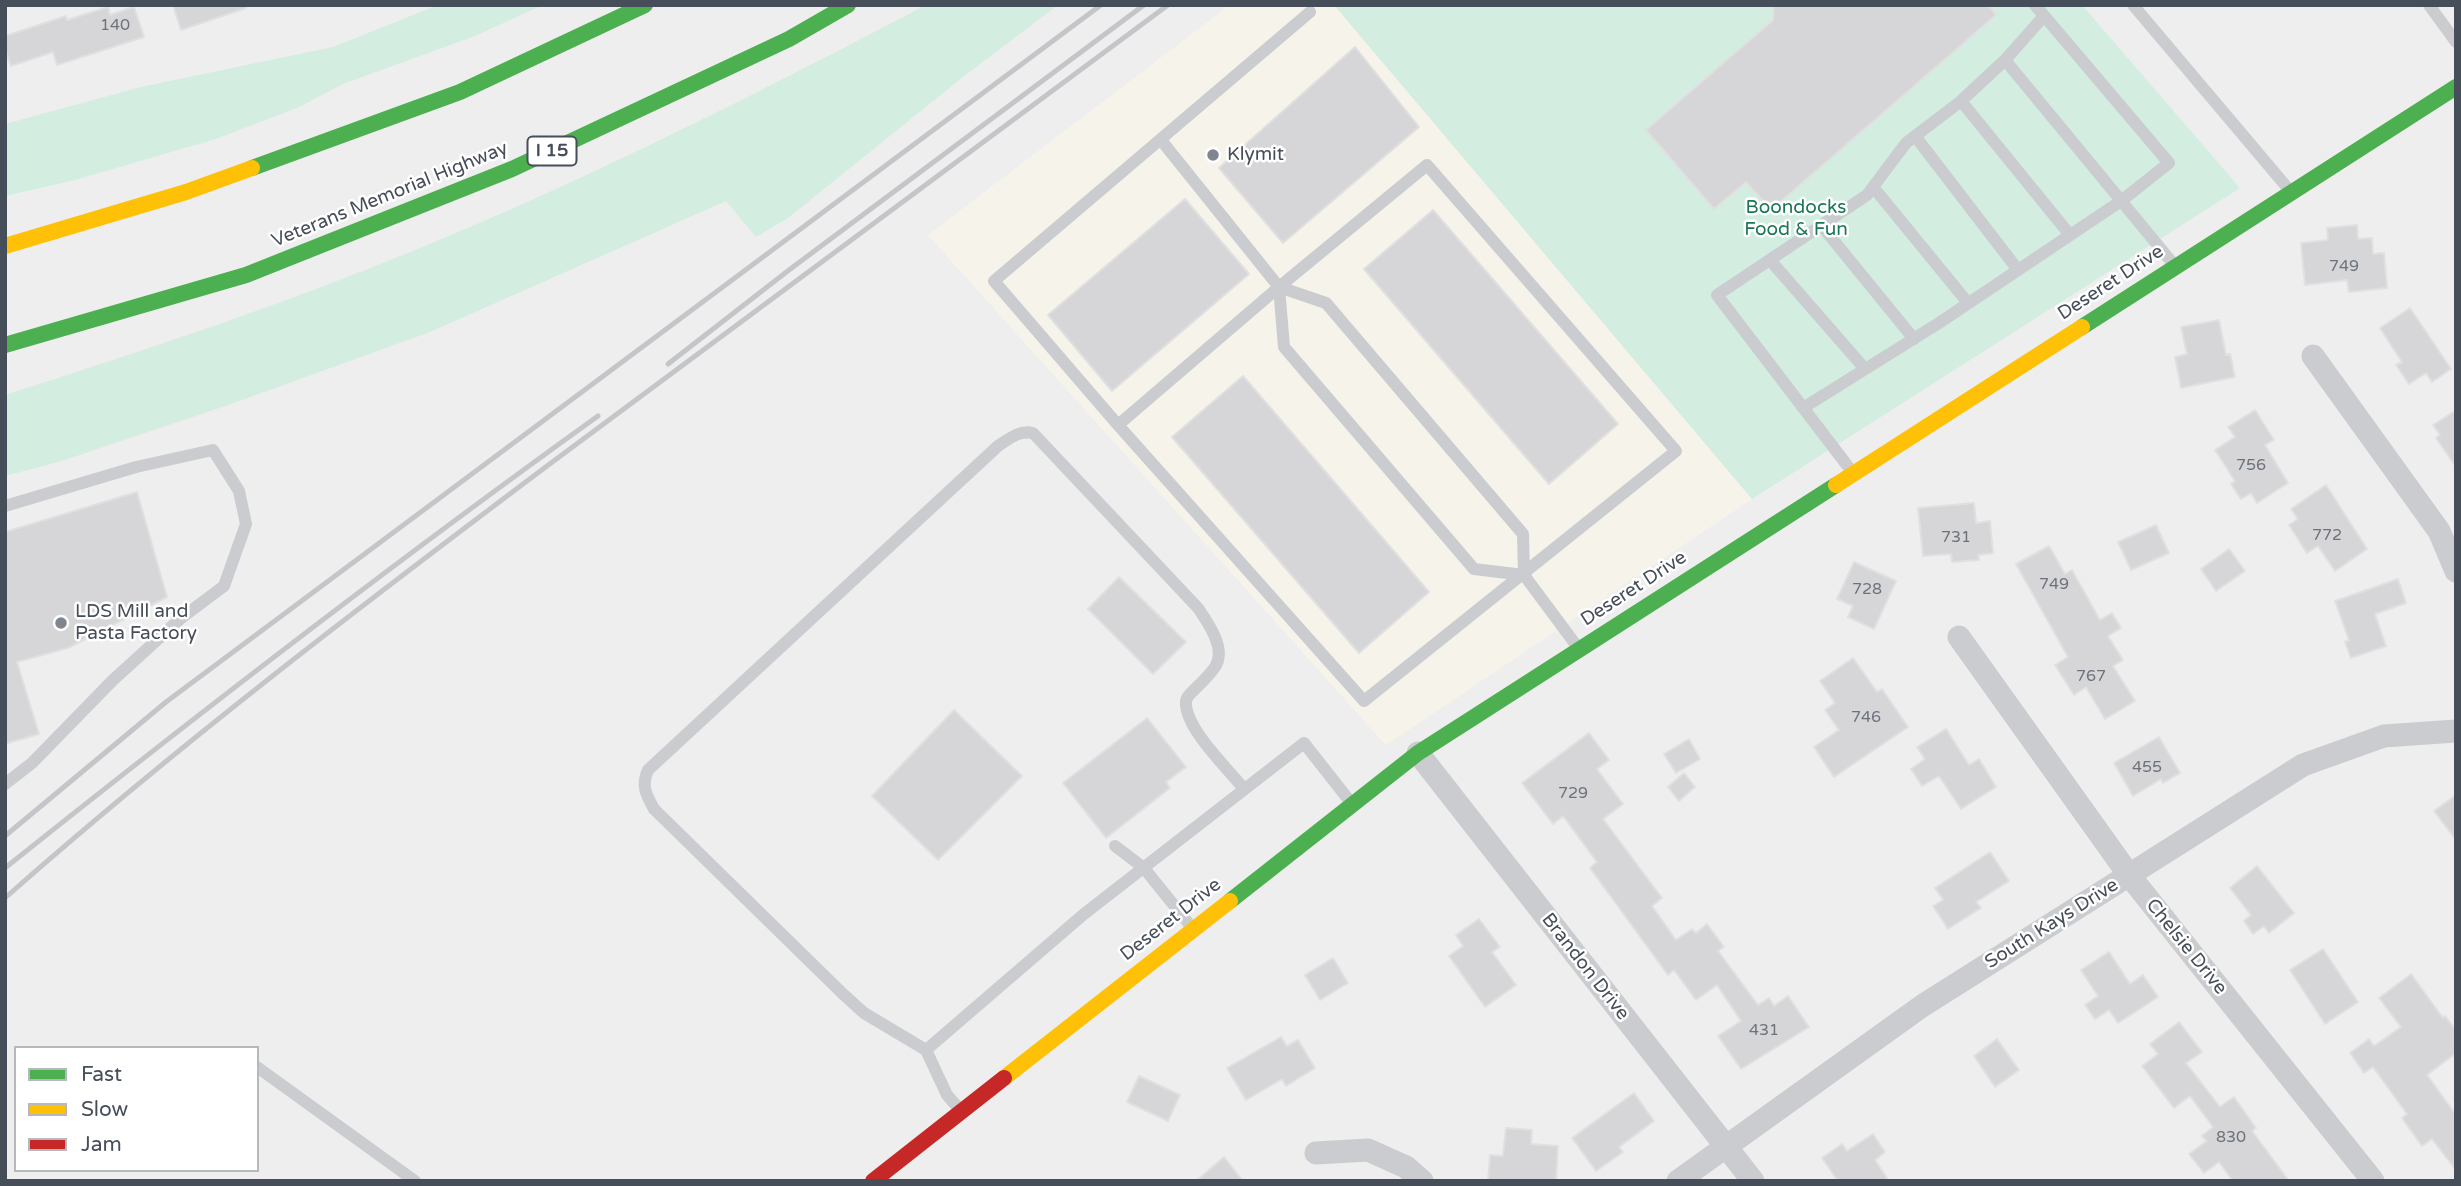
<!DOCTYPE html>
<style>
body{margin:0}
#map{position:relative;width:2461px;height:1186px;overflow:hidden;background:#efeeee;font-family:"Varela Round",sans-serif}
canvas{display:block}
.frame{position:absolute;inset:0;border:7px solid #464e5a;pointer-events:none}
.legend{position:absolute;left:14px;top:1046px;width:245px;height:126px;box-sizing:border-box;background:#fff;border:2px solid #b5b8bd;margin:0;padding:9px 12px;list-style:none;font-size:21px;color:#464e5a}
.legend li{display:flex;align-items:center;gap:14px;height:35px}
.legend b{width:35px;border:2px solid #b5b8bd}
</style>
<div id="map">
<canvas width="2461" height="1186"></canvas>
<div class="frame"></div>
<ul class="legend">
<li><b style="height:9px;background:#4caf50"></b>Fast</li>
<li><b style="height:9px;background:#ffc107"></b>Slow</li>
<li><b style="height:9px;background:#c62828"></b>Jam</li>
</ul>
</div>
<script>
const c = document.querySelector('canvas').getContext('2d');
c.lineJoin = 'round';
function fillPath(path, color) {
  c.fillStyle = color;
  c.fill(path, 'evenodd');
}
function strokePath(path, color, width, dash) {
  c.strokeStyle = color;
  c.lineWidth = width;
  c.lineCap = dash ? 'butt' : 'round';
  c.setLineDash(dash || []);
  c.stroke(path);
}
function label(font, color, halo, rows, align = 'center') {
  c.font = font + ' "Varela Round",sans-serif';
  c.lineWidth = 5;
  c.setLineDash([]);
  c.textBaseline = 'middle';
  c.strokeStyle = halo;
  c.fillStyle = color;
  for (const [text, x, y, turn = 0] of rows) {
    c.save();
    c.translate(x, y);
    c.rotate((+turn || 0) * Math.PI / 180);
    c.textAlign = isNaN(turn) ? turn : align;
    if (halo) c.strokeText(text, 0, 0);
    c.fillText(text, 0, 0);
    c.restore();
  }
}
const commercial = new Path2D(`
 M1230,5H1334L1752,499L1386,745L928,235Z`);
const green = new Path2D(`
 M438,5H543L475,36L343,84L299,107L216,139L75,180L5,196V124L141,87L333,47Z
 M926,5H1058L963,77L788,218L756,237L726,201L430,332L231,404L62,461L5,476V395C145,350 285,304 420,248C593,177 760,92 926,5Z
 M1334,5H2082L2240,188L1752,499Z`);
const building = new Path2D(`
 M173,5H246V8L181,30Z
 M1774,5H1988L1996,15L1771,210L1746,182L1714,209L1646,130L1773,20Z
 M108,7L110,15L134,7L144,37L57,65L53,52L11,66L5,49V36L66,16L67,20Z
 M1355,47L1419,127L1283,243L1219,168Z
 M1185,199L1249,274L1112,391L1048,315Z
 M1433,210L1618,424L1549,484L1364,269Z
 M2357,225L2358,239L2372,238L2373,254L2384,253L2387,288L2349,292L2347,280L2305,285L2301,243L2328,240L2327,228Z
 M2410,308L2451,369L2432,382L2426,373L2409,384L2396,365L2402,362L2380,328Z
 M2219,320L2226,355L2230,354L2235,377L2181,388L2175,357L2187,354L2181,327Z
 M1243,376L1429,592L1359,653L1172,437Z
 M2255,410L2274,440L2265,445L2288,483L2257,503L2251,493L2241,499L2231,484L2235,481L2215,450L2235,437L2228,427Z
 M2456,410V467L2436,438L2440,435L2433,425Z
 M2326,485L2367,549L2335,571L2318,546L2307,553L2289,525L2298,519L2291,509Z
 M137,492L167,597L68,648L17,662L39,734L5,744V532Z
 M1974,503L1976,523L1990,521L1993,553L1978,555L1979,560L1952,562L1951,554L1923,556L1918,508Z
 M2156,525L2169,553L2131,570L2118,542Z
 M2049,546L2065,574L2072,570L2100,620L2112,613L2121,628L2108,636L2123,660L2113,666L2135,701L2105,719L2086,687L2074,695L2055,665L2068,657L2016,564Z
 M2229,549L2245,571L2216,591L2201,569Z
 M1854,562L1896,581L1874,629L1848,617L1853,606L1837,599Z
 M1119,577L1186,642L1153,674L1088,609Z
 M2398,579L2406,603L2375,614L2386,646L2351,658L2345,642L2349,640L2335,601Z
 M1853,658L1877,692L1882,689L1908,727L1834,777L1814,747L1839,730L1825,710L1835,703L1820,681Z
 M954,710L1022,776L938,860L872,796Z
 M1147,718L1186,767L1166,782L1170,788L1106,838L1063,783Z
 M1946,729L1969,765L1979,759L1996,787L1961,809L1939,776L1922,786L1911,769L1925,759L1917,747Z
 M1589,733L1609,760L1597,769L1623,804L1603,819L1662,898L1652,906L1676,940L1692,929L1696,933L1707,924L1724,947L1718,951L1758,1005L1769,998L1774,1006L1788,996L1809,1027L1741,1069L1718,1036L1741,1021L1717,985L1696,1000L1674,970L1668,975L1590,868L1597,862L1563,816L1553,824L1522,783Z
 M2159,737L2180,773L2163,783L2161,779L2133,796L2114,763Z
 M1689,739L1700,759L1676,773L1664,754Z
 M1684,773L1695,787L1679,801L1668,787Z
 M2456,795V840L2434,811Z
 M1990,852L2009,881L1976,902L1981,908L1948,929L1933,906L1943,900L1935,888Z
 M2257,866L2294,913L2269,933L2264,926L2253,934L2244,921L2251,915L2230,888Z
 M1479,919L1500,947L1492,952L1516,985L1485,1007L1449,956L1463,946L1456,935Z
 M2323,949L2358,1002L2325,1024L2290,970Z
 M2109,952L2130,984L2143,975L2158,997L2118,1023L2109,1010L2095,1019L2085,1005L2098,996L2081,970Z
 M1333,958L1348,983L1320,1000L1305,975Z
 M2411,974L2443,1018L2445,1016L2456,1030V1053L2427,1075L2456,1115V1170L2432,1139L2422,1146L2402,1118L2407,1114L2373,1067L2364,1073L2350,1053L2369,1039L2374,1046L2401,1027L2379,998Z
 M2179,1022L2202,1052L2186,1063L2220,1107L2234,1097L2256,1128L2252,1131L2289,1181H2233L2219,1162L2204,1173L2189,1154L2207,1141L2202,1136L2213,1127L2190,1096L2174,1108L2142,1066L2158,1054L2150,1044Z
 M1281,1037L1287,1046L1298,1040L1315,1068L1286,1086L1282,1079L1246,1100L1227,1068Z
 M1997,1039L2019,1070L1995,1087L1974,1056Z
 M1139,1076L1180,1095L1168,1121L1127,1102Z
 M1634,1093L1654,1121L1619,1147L1623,1152L1596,1171L1572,1138Z
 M1506,1128L1532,1130L1531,1144L1558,1146L1556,1181H1488L1490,1155L1503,1156Z
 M1873,1134L1885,1152L1875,1160L1889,1181H1838L1822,1158L1842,1144L1847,1151Z
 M1224,1157L1243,1181H1196Z`);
const lane = new Path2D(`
 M2133,5L2291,192
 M2429,5L2456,42
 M2005,60L2044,16
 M1961,101L2070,235
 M1915,136L2018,270
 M1161,140L1279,287L1326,303L1523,534L1524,575L1579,649
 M1874,188L1968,303
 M1821,225L1914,339
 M1770,260L1865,369
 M1279,287L1284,347L1474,569L1524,575
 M1803,408L1939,323L2121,201L2169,163L2035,5
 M1118,425L1279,287L1427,165L1676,451L1364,701L1118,425L994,281L1310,12
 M1853,473L1717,295L1867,195L1906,143L1961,101L2005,60L2175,266
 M5,506L136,467L213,450L239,491L246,524L224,586L180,619L112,681L32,763L5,784
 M1115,846L1144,868L1193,929
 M926,1050L864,1013L843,994L654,809C646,795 641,785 648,770L998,446C1010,438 1019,430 1033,433L1198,608C1208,623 1227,649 1215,667C1209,676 1200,684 1193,691C1188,696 1185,699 1186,705C1188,731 1228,769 1244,789
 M257,1067L415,1181
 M961,1111L947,1095L926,1050L1084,914L1304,743L1352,804`);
const street = new Path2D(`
 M2313,356L2439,531L2456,571
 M1959,637L2129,875L2373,1181
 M1418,753L1753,1181
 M1316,1153L1368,1150L1406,1167L1422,1181
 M1678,1181L1922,1006L2303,765L2384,736L2456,731`);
const fast = new Path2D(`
 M252,168L460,92L645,5
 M2082,327L2456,87
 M5,345L246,275L512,169L789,39L848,5
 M1230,901L1418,753L1836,485`);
const slow = new Path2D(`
 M5,246L186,192L252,168
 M1836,485L2082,327
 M1004,1078L1230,901`);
const jam = new Path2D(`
 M873,1181L1004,1078`);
const rail = new Path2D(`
 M668,364L789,270L1144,5
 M5,836L166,702L1101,5
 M5,868C199,713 396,561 598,416
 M5,898C178,745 362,605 547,466C753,312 961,159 1168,5`);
const markers = [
 [1213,155,7,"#81868e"],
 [61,623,7,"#81868e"]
];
const numberNames = [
 ["140",115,26],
 ["749",2344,267],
 ["756",2251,466],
 ["772",2327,536],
 ["731",1956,538],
 ["749",2054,585],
 ["728",1867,590],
 ["767",2091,677],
 ["746",1866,718],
 ["455",2147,768],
 ["729",1573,794],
 ["431",1764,1031],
 ["830",2231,1138]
];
const shields = [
 [552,151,49]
];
const shieldNames = [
 ["I 15",552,151]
];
const poiNames = [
 ["Klymit",1227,155],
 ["LDS Mill and",75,612],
 ["Pasta Factory",75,634]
];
const streetNames = [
 ["Veterans Memorial Highway",390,195,-22],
 ["Deseret Drive",2111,283,-33],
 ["Deseret Drive",1634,589,-33],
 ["Deseret Drive",1171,920,-38],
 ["South Kays Drive",2052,924,-32],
 ["Chelsie Drive",2186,947,51],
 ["Brandon Drive",1585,967,52]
];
const parkNames = [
 ["Boondocks",1796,208],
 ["Food & Fun",1796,230]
];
fillPath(commercial, '#f6f4ea');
fillPath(green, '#d3ede0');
fillPath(building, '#d6d6d9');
strokePath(building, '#e0e0e1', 2);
strokePath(lane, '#cacccf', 12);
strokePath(street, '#cacccf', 23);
strokePath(fast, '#4caf50', 16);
strokePath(slow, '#ffc107', 16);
strokePath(jam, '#c62828', 16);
strokePath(rail, '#c4c5c8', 5);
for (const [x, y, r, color] of markers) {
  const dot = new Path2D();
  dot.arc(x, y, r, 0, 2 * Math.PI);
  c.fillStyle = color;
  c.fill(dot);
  strokePath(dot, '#fff', 2.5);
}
label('16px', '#6c727b', null, numberNames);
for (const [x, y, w] of shields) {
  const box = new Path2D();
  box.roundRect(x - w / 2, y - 14.5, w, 29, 5);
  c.fillStyle = '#fff';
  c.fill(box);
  strokePath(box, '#464e5a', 2);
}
label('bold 18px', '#464e5a', null, shieldNames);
label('19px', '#464e5a', '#fff', poiNames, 'left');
label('19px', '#464e5a', '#fff', streetNames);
label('19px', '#1a7756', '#fff', parkNames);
</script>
